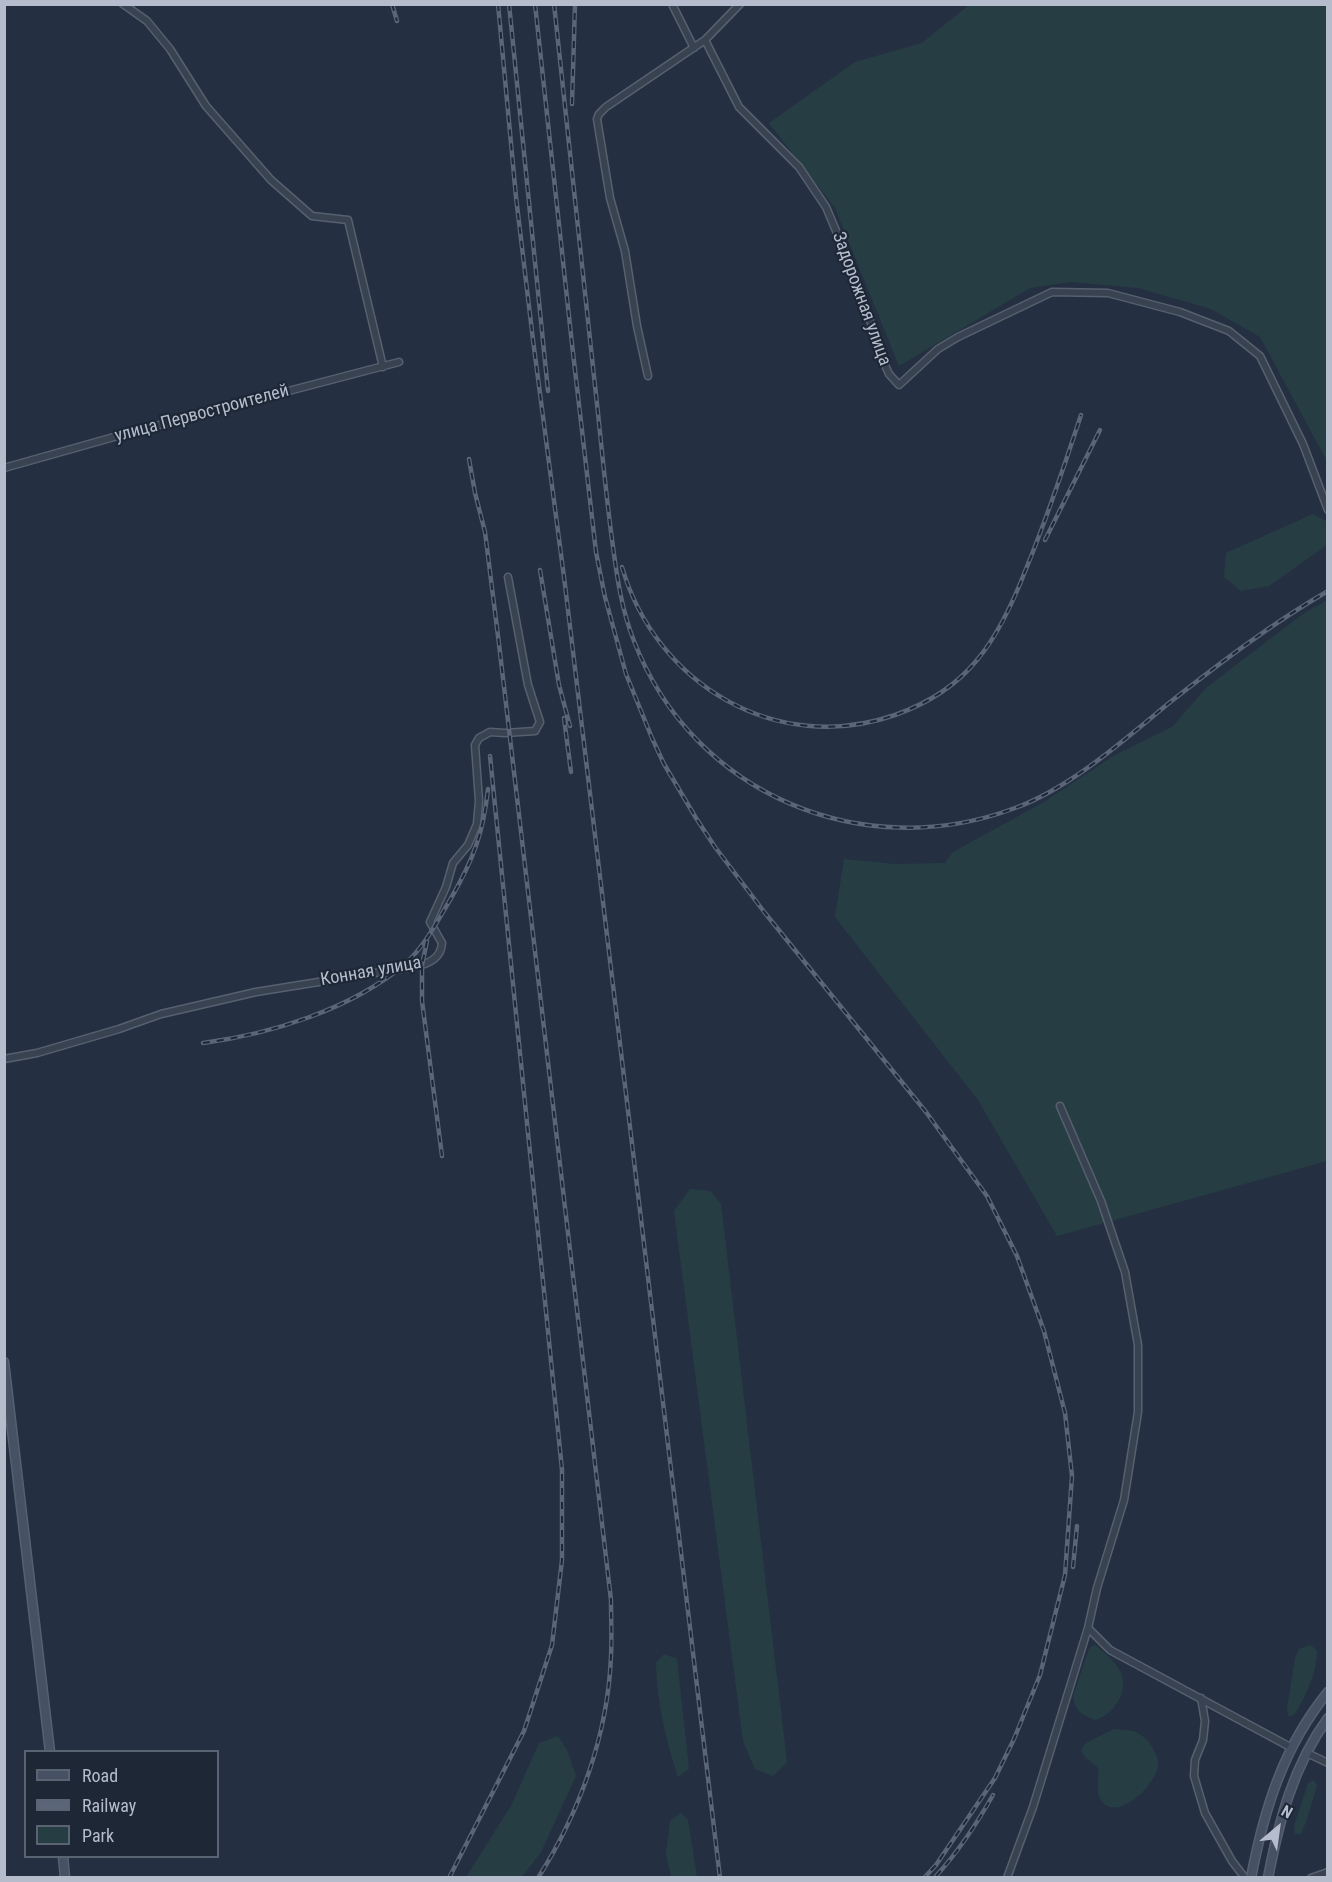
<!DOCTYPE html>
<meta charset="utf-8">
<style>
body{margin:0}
#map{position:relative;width:1332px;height:1882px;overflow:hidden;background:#243042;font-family:"Roboto Condensed",sans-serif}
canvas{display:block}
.frame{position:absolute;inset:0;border:6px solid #b5bdcc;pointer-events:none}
.legend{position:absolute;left:24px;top:1750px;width:195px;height:108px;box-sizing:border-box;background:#1d2736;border:2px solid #5a6372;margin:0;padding:8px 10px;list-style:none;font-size:18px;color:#b5bdcc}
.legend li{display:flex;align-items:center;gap:12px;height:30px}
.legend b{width:30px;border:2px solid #5a6372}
.north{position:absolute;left:1248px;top:1798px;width:60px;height:60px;-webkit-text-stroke:4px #1d2736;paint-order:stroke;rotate:29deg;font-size:16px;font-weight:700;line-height:24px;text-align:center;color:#b5bdcc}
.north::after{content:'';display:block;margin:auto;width:21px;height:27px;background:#b5bdcc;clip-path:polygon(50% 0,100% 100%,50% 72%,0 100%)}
</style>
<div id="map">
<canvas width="1332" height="1882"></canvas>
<div class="frame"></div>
<ul class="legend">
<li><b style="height:8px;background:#465164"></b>Road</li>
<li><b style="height:8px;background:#5a6678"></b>Railway</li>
<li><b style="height:16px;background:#263e43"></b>Park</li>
</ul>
<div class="north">N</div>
</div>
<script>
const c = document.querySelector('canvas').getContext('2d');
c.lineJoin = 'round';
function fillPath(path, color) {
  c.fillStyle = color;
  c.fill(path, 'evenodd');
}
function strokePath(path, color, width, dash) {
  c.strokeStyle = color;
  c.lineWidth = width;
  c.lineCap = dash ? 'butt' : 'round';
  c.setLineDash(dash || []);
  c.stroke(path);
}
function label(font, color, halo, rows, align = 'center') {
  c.font = font + ' "Roboto Condensed",sans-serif';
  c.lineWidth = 4.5;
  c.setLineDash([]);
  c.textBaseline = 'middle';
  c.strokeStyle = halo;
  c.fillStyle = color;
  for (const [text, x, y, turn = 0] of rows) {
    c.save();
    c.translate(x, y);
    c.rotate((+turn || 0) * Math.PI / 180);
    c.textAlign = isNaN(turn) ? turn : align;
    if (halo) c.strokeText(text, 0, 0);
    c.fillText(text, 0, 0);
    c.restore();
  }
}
const green = new Path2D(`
 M970,4L1327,5V461L1260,337L1211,309L1138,288L1071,282L1030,288L899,366L835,208L769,123L855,62L922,43Z
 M1313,514L1326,521L1327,545L1269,586L1241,591L1224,577L1226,553Z
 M1327,600V1161L1057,1236L978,1100L835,917L844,859L894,864L945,863L953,852L1044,802L1115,755L1172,727L1207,687L1303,614Z
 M690,1189L710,1191L721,1204L787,1762L773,1776L755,1769L743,1741L674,1211Z
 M1095,1645C1104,1653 1116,1661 1121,1673C1129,1692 1113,1715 1095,1720C1082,1715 1074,1710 1073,1696L1089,1649L1092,1646Z
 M1310,1645L1317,1650C1317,1673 1306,1696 1294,1715L1288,1716L1287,1709L1295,1658L1299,1649Z
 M664,1654L677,1659L689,1769L678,1777C666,1741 657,1702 656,1663Z
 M1114,1729C1120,1730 1127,1730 1133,1731C1142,1734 1149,1741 1153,1749C1156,1754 1159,1760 1158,1766C1156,1784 1117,1824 1101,1800C1095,1791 1100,1779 1098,1768L1084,1756L1081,1750L1086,1743Z
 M558,1736L567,1750L576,1776L541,1852L522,1877H466L511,1806L539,1743Z
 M1314,1780L1317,1786L1306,1822L1301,1834H1295L1294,1826L1308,1783Z
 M681,1813L688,1820L697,1877H671L666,1854L670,1821Z`);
const street = new Path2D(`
 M123,4L147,21L170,49L206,106L271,180L312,216L348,220L383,367
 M672,4L694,48
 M705,40L739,107L799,167L826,207L842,245L872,326L876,345L889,374L899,385L938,349L958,337L1052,292L1108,293L1180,312L1229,331L1260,356L1303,444L1328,510
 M648,376L637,326L625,251L610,198L597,119L599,114L606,107L705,40L740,4
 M4,468L121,435L399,362
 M4,1059L37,1053L119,1029L161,1014L256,992L412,967C426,965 441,960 442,943L430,922L446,887L453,863L468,845L477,824L479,801L475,745L479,738L490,732L505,733L535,731L540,722L528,685L508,577
 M1088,1628L1110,1650L1292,1748
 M1201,1698L1205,1721L1203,1740L1195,1760L1194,1776L1205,1813L1232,1861L1245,1878
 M1307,1753L1328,1763
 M1007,1878L1033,1807L1088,1628L1097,1588L1124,1500L1138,1412V1345L1125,1272L1101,1201L1060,1106
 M1311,1878L1328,1872`);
const secondary = new Path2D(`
 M4,1362L50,1752
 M63,1856L65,1878
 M1251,1878C1264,1810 1283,1747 1328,1692
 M1268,1878C1279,1821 1293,1766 1328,1718`);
const rail = new Path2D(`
 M392,4L397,21
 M498,4L516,197L533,340L565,585L720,1878
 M509,4L548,391
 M535,4L572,344L596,552L605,597L626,674L652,738L664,764L696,818L715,847L765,913L926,1112L987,1196L1017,1256L1044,1331L1065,1413L1072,1476L1065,1575L1040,1675L1014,1739L995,1778L936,1865L924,1878
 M554,4C569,141 583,277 598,413C602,453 606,492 611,532C616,569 620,606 634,641C693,795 864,865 1015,808C1070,788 1124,740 1169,703C1220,663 1271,624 1328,591
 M572,104L575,4
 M469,459L475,493L485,532L499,644L611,1600C611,1619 612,1637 611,1656C608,1734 580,1812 538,1878
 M1045,540L1100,430
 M622,567C656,685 777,756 895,715C926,704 956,686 977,660C999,634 1014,600 1026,569C1047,518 1064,467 1081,415
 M540,570L559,685L570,726
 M564,718L571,772
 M427,941L422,965V1001L442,1156
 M203,1043C271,1034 352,1009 405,964C424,947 437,922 450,900C473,860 483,835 488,789
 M1073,1567L1077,1526
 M936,1876C959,1851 976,1825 993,1795
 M449,1878L524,1731L552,1645L562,1560V1470L490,756`);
const streetNames = [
 ["Задорожная улица",861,299,70],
 ["улица Первостроителей",202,414,-15],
 ["Конная улица",371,972,-10]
];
fillPath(green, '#263e43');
strokePath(street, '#56606f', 9);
strokePath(secondary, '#56606f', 11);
strokePath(street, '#384251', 6);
strokePath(secondary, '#465164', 8);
strokePath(rail, '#5a6678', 4.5);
strokePath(rail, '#1d2736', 2, [7]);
label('18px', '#b5bdcc', '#1d2736', streetNames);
</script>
